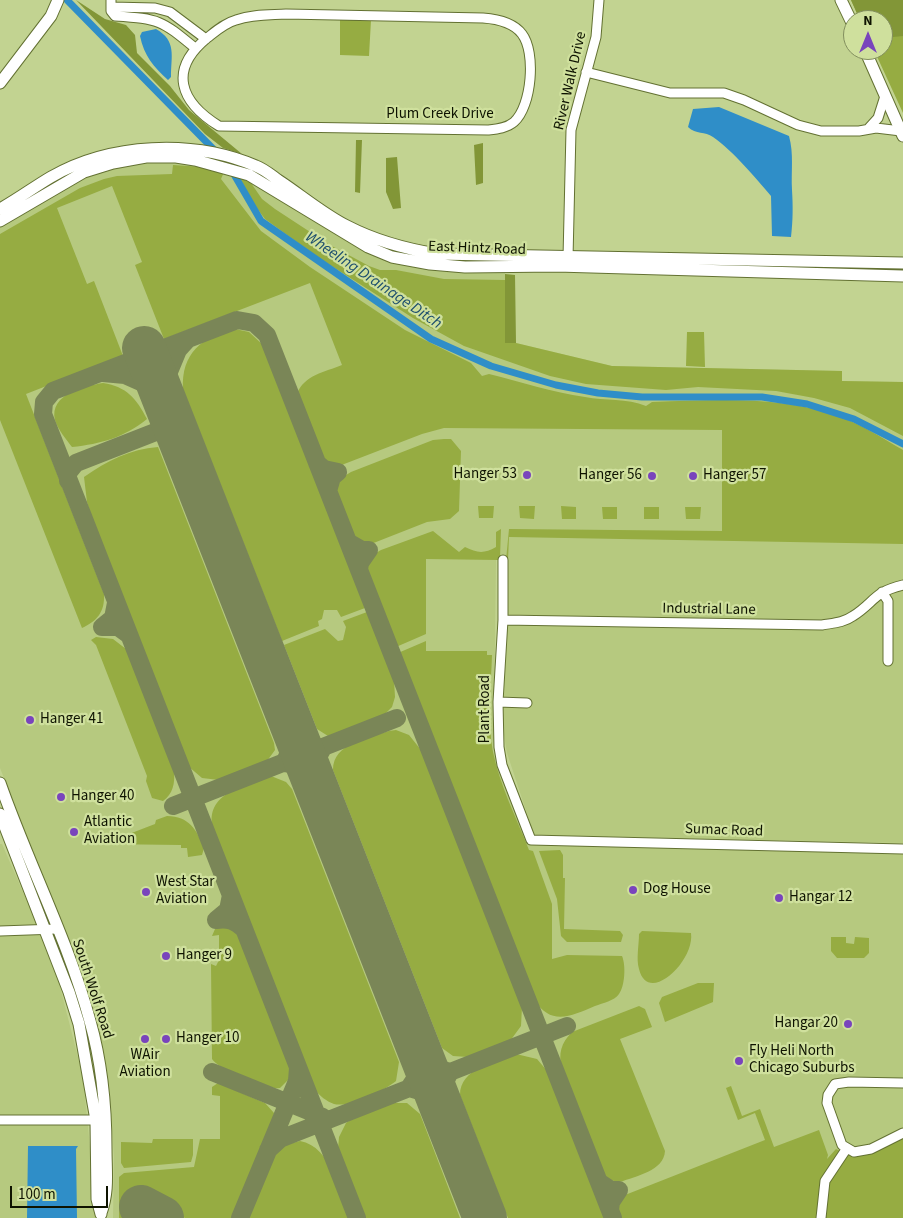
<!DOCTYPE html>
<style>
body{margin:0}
#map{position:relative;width:903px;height:1218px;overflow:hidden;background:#c2d391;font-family:"Source Sans 3",sans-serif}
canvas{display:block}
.north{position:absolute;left:843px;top:10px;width:50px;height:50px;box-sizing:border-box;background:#cfe09d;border:1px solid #828e5e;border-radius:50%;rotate:0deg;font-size:14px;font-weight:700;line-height:20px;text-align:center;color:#0e1300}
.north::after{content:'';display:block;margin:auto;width:18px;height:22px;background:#7944bc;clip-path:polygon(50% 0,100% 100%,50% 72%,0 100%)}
.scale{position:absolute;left:10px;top:1186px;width:98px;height:22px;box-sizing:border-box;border:2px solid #0e1300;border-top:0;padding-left:6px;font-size:15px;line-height:18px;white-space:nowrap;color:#0e1300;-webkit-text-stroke:4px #cfe09d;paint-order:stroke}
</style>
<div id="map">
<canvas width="903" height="1218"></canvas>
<div class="north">N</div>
<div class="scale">100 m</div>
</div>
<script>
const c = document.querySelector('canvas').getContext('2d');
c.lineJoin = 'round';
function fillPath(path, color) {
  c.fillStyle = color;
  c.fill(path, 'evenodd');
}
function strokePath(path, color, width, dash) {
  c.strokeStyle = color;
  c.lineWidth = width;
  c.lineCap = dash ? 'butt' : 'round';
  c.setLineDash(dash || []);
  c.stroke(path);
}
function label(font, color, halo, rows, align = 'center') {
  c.font = font + ' "Source Sans 3",sans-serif';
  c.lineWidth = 4.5;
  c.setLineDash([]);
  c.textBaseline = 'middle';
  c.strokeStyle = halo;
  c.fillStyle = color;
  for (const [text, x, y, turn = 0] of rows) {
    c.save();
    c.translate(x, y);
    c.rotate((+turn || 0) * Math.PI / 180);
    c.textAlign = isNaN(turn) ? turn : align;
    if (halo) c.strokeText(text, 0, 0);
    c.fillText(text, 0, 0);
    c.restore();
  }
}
const built = new Path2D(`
 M148,162L186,163L249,181L400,264L441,271L505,272L506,343H516L612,366L842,371V381L903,382V843L534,835L507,753L503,730L508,560H496L494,725L498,758L529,843L903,851V1218H113L114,1157L109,1089L76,962L0,768V225L85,178L131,164Z
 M0,844H2L54,963L83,1077L95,1197V1218H0Z`);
const green = new Path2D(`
 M851,0H903V113L874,50H883V20H860Z
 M340,19L371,20L369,56L340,55Z
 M173,165L204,167L224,172L221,179L261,231L310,267L405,330L471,363L482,376L489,374C521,382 552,392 585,397C605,401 627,398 646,406L652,402C715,400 778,395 838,416C861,424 882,438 903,450V544L509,537L508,560H506L509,529L722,531V430L444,428L422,434L339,466L332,465L322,457L297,394C304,375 325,372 342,365L310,283L164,339L135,265L142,262L112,186L57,208L87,284L94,281L123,356L26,394L104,594C105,612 97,621 82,628L0,420V234L80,188L104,179L117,176L172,174Z
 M240,178L251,183L262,199L275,209L330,245L369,266L380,270H396L444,279L505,280L506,343H516L612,366L842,371V381L903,382V436L850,408L814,398L776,391L698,387L666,390L586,384L550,376L464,346L413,318L319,258L265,219L250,199Z
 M235,329L249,332L263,345L365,608L341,617L337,610H324L322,619L318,621L319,626L282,641L183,389C181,354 202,336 235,329Z
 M687,332H704L705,367L686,366Z
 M103,383C127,387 136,398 147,419C125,437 101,444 72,447C66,439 58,430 55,420C49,394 85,386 103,383Z
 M444,439H451L461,451L459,511L450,519L427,522L371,544H361L356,540L336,493L338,480L351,472L433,440Z
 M158,447L274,743L275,750L267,761L219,780L202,778L188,766L97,534L87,502L84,477C107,461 130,449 158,447Z
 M478,506H494L493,518H479Z
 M519,506H535L534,519L520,518Z
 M561,506L576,507V519H562Z
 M602,507H617V519H603Z
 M644,507H659V519H644Z
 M685,507H701L700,519H686Z
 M501,529L500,558L498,560L426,559V634L396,647L366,568L369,557L381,550L433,531L459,552L465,547C477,553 484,554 496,547V532Z
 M367,612L394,680L395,697L392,707L384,715L328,736L317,729L284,645L325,629L338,641L343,640L346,627L343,621Z
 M96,637L113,639L126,649L174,772C175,783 173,794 163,801L152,798L146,781L147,776L96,645L91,640Z
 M426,641V651H487V655H492C491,687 487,721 493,752C500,786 517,819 529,850L533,851L552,904V959L567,955L622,956C626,965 625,986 619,994C614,1001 603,1003 595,1006C571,1016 551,1027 534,999L398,653Z
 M396,730L409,735L421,750L522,1007L521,1026L510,1041L468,1057L453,1056L442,1048L333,770C333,743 368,738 389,731Z
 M271,776L286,782L292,789L399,1062L396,1081C384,1091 349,1108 334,1104C326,1101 320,1096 315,1090L213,829C204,793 245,786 271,776Z
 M167,816C189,816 197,830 204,848L202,855L188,857L187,848H181V845L103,844L155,824L156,820Z
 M560,850L563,855V878H565L564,929L620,931L623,935L621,942H567L561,936L557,899L539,851Z
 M219,926L231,928L238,934L290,1066L291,1077L280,1088C267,1090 219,1070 212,1059L211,964L216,966L219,960L216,957V952H219V935L212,936L215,929Z
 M642,931L691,933C695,961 648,1006 639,969C636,959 639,945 639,934Z
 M831,937H846V943L854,944L855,937L869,938V953L864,958H837L831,951Z
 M698,983H714L713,1002L665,1022L659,1003L662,997Z
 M639,1006L645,1009L652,1027L620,1039L665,1151C664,1171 636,1176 620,1182L609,1180L603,1175L562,1069C558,1054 561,1043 572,1032Z
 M516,1054L537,1059L548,1072L605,1218H508L460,1095C460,1069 495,1060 516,1054Z
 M218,1083L265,1103L274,1113L273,1123L234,1218H185L146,1197L135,1218H119V1177L124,1173L194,1167L200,1139H220V1096L212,1095V1087Z
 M731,1086L742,1116L760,1109L774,1147L819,1130L828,1155L827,1159L836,1149C866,1164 876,1151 903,1137V1218H620L618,1207L625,1195L765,1140L755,1113L738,1120L726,1088Z
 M391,1103H407L420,1114L460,1218H365L338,1149L339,1137L346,1123L353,1118Z
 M153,1139H193V1155L191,1162L124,1168L121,1163V1142L152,1143Z
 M300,1141C332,1147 339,1192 349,1218H246L272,1154L280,1146Z`);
const forest = new Path2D(`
 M76,0L105,19L126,25L135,35L137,53L170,86L189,110L242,154L223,148L205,134Z
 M851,0H903V36L883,38V20H860Z
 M356,140H362L360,193L355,192Z
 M483,143V183L476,185L474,145Z
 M397,157L401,208L393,209L386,192V158Z
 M505,274L515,275L516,343H505Z`);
const water = new Path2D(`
 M156,29C177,41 171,56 171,77L168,80C154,67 144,56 140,36L142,32Z
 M719,107L789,136C794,154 791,171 792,190C793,206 793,220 791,237L772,236L771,196C755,177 733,151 713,137C705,131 696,135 688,127L693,109Z
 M28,1146H78L76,1149L77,1218H27Z`);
const canal = new Path2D(`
 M67,0L228,164L261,221L431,339L491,366L556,385L598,393L642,397H762L807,404L854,419L903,444`);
const taxiway = new Path2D(`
 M103,373L125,375L161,391L178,350L188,339
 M317,463L324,469L338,472L332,477L328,491
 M68,481V473L76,463L158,431C170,430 174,435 181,444
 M348,542L362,550H369L360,563L359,570
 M116,603L113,618L102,627H118L129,635
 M293,727C302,739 308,745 323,748L313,766V780L295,765L284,763L293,745Z
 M173,806L397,718
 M231,895L228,910L216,920C229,918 235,921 244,929
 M420,1052C429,1063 435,1068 450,1072L440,1091L441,1106L429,1094L409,1088L419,1073Z
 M212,1072L323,1117
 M268,1150L280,1139L567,1026
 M599,1182L611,1190H619L611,1202L610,1210
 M240,1218L297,1081L298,1068
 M357,1218L43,414L44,402L53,391L237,320L254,323L267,335L613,1218`);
const runway = new Path2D(`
 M144,348L485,1218
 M141,1207L162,1218`);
const minor = new Path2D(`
 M111,0V11L115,16C160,19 161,20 195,48
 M111,7L155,8L170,12L206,39
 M286,14L483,18C497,19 513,22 522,34C536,52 532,106 514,122C507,128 497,129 488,130L219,126C180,102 168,70 207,38C216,31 225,23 236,20C253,14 269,15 286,14Z
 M586,72L670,93H724L744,100L798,125L821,131H859L876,128L901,131
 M868,129L878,118L885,96
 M568,258L571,130L596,37L599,0
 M503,560V620L498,702L499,747L502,765L531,840L903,849
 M882,592L888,601V661
 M503,620L822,625C833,623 843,623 853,616C875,602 873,592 903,585
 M498,702L527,703
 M0,931L57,929
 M903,1083L849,1082L835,1084L828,1095L827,1103L842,1145L854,1152L871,1149L903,1133
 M0,1120H102
 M821,1218L825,1181L847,1148`);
const major = new Path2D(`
 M841,0L853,25
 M865,50L903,136
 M0,83L51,16L58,0
 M0,209C18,199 34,187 51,177C110,143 193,139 256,166C264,169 271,175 278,180C301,195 323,214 347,226C376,241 406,249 437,254L903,263
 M0,221L84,172L113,163L146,157H176L195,160L249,175L368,247L392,257L430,264L465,267L557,266L903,276
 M0,783C28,863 68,940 90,1021C102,1063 106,1107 106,1149C106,1172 109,1191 101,1213
 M0,814L69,992L79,1024L96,1120L97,1199L101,1214`);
const markers = [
 [527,475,5,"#7944bc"],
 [652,476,5,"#7944bc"],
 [693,476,5,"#7944bc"],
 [30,720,5,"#7944bc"],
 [61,797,5,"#7944bc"],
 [74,832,5,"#7944bc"],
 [633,890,5,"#7944bc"],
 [146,892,5,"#7944bc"],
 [779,898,5,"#7944bc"],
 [166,956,5,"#7944bc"],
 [848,1024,5,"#7944bc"],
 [145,1039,5,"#7944bc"],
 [166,1039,5,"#7944bc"],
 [739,1061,5,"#7944bc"]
];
const streetNames = [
 ["River Walk Drive",571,81,-77],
 ["Plum Creek Drive",440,115],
 ["East Hintz Road",477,249,2],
 ["Industrial Lane",709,610,1],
 ["Plant Road",486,709,-90],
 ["Sumac Road",724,831,2],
 ["South Wolf Road",92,989,72]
];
const poiNames = [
 ["Hanger 53",517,475,"right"],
 ["Hanger 56",642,476,"right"],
 ["Hanger 57",703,476],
 ["Hanger 41",40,720],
 ["Hanger 40",71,797],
 ["Atlantic",84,823],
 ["Aviation",84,840],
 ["West Star",156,883],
 ["Aviation",156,900],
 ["Dog House",643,890],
 ["Hangar 12",789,898],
 ["Hanger 9",176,956],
 ["Hangar 20",838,1024,"right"],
 ["Hanger 10",176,1039],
 ["Fly Heli North",749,1052],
 ["Chicago Suburbs",749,1069],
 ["WAir",145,1056,"center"],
 ["Aviation",145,1073,"center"]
];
const waterNames = [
 ["Wheeling Drainage Ditch",373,281,34]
];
fillPath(built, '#b6c97f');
fillPath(green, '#96ac42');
fillPath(forest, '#829637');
fillPath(water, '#2f8ec8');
strokePath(canal, '#2f8ec8', 7);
strokePath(taxiway, '#7a8657', 18);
strokePath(runway, '#7a8657', 44);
strokePath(minor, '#637132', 11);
strokePath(major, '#637132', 13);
strokePath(minor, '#fff', 9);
strokePath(major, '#fff', 11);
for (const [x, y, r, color] of markers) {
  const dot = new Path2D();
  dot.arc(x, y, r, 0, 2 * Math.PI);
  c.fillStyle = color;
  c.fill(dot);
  strokePath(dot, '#cfe09d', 2);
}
label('15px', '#0e1300', '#cfe09d', streetNames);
label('15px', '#0e1300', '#cfe09d', poiNames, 'left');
label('italic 16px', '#1d4e6d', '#cfe09d', waterNames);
</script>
